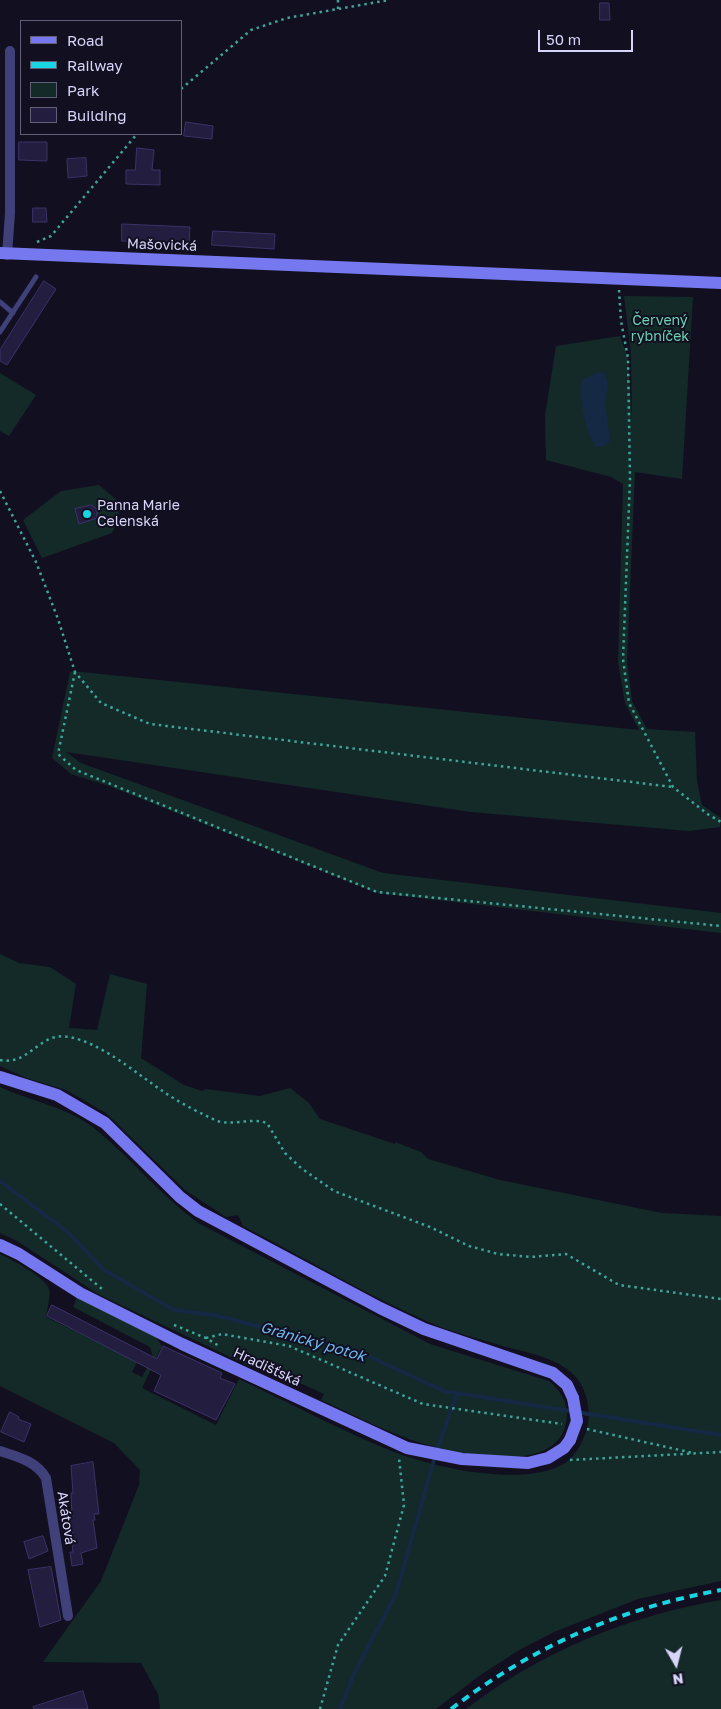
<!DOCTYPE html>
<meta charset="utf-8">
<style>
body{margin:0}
#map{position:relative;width:721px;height:1709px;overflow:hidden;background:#121020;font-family:"Golos Text",sans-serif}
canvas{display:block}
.legend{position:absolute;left:20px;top:20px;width:162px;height:115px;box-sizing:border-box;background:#121020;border:1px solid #615e77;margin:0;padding:6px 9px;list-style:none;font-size:15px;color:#d7d4fa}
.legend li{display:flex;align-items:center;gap:10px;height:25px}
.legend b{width:25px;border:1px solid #615e77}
.north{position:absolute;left:651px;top:1639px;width:50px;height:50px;-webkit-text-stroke:4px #121020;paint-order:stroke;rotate:172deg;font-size:14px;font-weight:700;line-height:20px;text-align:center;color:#d7d4fa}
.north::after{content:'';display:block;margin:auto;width:18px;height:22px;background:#d7d4fa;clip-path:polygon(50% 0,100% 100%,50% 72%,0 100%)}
.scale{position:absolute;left:538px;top:30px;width:95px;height:22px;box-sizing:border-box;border:2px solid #d7d4fa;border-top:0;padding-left:6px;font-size:15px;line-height:18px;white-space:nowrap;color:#d7d4fa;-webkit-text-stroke:4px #121020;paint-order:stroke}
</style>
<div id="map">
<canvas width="721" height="1709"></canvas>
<ul class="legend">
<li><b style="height:6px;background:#7678ef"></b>Road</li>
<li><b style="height:6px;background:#19d5e1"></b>Railway</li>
<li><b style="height:14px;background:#132a28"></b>Park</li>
<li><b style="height:14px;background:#231e3f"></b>Building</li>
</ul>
<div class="north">N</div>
<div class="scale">50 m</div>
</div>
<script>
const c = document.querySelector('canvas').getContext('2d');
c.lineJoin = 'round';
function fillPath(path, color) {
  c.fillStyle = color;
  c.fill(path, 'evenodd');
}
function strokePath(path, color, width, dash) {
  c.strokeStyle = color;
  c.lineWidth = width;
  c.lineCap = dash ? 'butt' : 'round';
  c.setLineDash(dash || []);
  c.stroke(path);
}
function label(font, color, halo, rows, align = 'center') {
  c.font = font + ' "Golos Text",sans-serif';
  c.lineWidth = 4;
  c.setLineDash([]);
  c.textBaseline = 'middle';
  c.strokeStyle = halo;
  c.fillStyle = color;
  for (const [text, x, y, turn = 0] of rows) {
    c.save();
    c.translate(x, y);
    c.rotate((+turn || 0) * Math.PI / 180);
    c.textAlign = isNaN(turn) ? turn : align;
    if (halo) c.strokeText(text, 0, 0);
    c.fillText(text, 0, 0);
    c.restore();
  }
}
const green = new Path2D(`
 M624,296L693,297L682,479L635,472L627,661L632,701L647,729L695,732L697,781L702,805L721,818L720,827L689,831L471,812L66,752L81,763L383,873L721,913V933L377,893L109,786L71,774L52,758L70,672H82L639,730L625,703L618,662L623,484L611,477L546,460L545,416L556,346L620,336L628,358L632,421L631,353Z
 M0,373L36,395L9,436L0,431Z
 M99,485L118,501L119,516L112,533L42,558L23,520L61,491Z
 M0,954L19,963L50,967L76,984L69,1028L97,1030L110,974L147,984L141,1058L184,1085L202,1091L206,1089L260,1096L290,1088L309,1103L320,1119L395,1144V1142L421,1152L428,1159L500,1180L662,1213L721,1216V1581L638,1599L554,1632L519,1650L479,1676L436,1709H160L158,1694L141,1663L43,1662L101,1581L139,1485L140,1470L114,1443L0,1386V1254C12,1260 44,1276 49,1289C51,1297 47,1308 46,1317L137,1362L132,1372L142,1377L153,1357L150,1347L73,1307L77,1297L156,1337L162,1346L142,1388L216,1425L239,1379C290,1403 341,1431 394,1452C435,1468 526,1488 565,1463C576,1456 583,1441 587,1429C592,1413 587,1389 575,1376C555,1355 520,1352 493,1343C472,1337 450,1331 431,1323C366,1295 305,1258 243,1226L238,1215L226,1217L185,1190L106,1113L66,1090L26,1078L0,1066Z
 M0,1087C30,1101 67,1107 94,1128C131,1158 160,1195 198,1223L430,1344L549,1381C563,1393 571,1408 565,1427C549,1480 437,1450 401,1436C374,1426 348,1412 321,1400L324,1394L256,1363L251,1367L98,1294L17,1241L0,1233Z
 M721,1600V1709H466C542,1651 628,1616 721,1600Z`);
const water = new Path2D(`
 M599,372L605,373L608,383L605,402L610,441L604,446L596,447C586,434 577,393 583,379Z`);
const stream = new Path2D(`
 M0,1181L69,1233L104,1270L174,1310L214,1315L357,1351L444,1391L721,1435
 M340,1709L355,1672L396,1594L436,1453L457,1393`);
const building = new Path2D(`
 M600,3H609L610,20H600Z
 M186,122L213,126L212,139L184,136Z
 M19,142H47V161L19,160Z
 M137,148L154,150L152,170H160V185L126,184V170H135Z
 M86,158L87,176L68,178L67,159Z
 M33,208H46L47,222H33Z
 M122,224L190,227L189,244L122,241Z
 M213,231L275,234L274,249L212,245Z
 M44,281L56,289L7,365L0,361V350Z
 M91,505L97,509V518L79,524L75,509Z
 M52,1305L157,1359L163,1346L222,1373L220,1378L235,1384L216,1420L154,1391L161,1375L47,1316Z
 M10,1412L19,1417L18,1419L31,1424L24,1442L1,1432Z
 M93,1462L99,1514H94L95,1520H93L97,1548L81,1553L83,1564L72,1566L70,1552H73L71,1536H73L70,1516H72L71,1493H73L71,1466Z
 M43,1536L48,1551L29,1559L24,1542Z
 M51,1567L61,1620L40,1627L28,1570Z
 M83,1691L88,1709H34L33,1707Z`);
const path = new Path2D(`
 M338,0V9
 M181,89L251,30L287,18L389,0
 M37,242L51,236L137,134
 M619,290L621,321L628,358L630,479L623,659L629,703L673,787L709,815L721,822
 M0,491L36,562L58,619L75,672L101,703L150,724L673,787
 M75,672L58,754L76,770L377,892L721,926
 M0,1060C30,1066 39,1031 69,1037C102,1043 137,1074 164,1092C180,1103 198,1112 215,1120C230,1127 250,1117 267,1123L285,1153L301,1168L334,1191L430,1227L469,1246L498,1254L531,1257L566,1254L619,1285L721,1299
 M0,1204L102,1289
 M174,1325L206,1338L219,1346
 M206,1338L222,1334L289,1346L423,1404L562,1424
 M587,1429L693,1453
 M570,1460L721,1452
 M320,1709L338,1645L385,1576L404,1505L399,1458`);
const lane = new Path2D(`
 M0,302L13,313
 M0,332L36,277`);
const street = new Path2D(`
 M7,255L10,213V51
 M0,1451C18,1457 36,1461 46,1478L68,1616`);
const secondary = new Path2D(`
 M0,253L721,283
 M0,1077L57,1095L105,1123L180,1197L198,1211L380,1308L424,1329L553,1373L567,1385L573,1398
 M0,1245L19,1254L80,1293L182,1344L407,1448L462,1459L528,1463L548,1458L564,1448L570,1440`);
const rail = new Path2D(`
 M451,1709C534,1646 618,1609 721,1590`);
const secondaryBridge = new Path2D(`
 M570,1440L577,1421L573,1398`);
const markers = [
 [87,514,5,"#19d5e1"]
];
const streetNames = [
 ["Mašovická",162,245,2],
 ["Hradišťská",267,1367,25],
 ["Akátová",66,1518,81]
];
const parkNames = [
 ["Červený",660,321],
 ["rybníček",660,337]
];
const poiNames = [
 ["Panna Marie",97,506],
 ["Celenská",97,522]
];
const waterNames = [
 ["Gránický potok",313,1342,16]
];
fillPath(green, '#132a28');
fillPath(water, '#152945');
strokePath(stream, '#152945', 4);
fillPath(building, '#231e3f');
strokePath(building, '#3b3269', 1);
strokePath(path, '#3ca69b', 2.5, [2.5, 4]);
strokePath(lane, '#40407a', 5);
strokePath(street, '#40407a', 10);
strokePath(secondary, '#7678ef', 12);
strokePath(rail, '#19d5e1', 4, [8, 6]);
strokePath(secondaryBridge, '#7678ef', 12);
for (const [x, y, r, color] of markers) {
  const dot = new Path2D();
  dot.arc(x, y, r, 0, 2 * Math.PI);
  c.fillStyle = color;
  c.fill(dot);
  strokePath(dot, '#121020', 2);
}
label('14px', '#d7d4fa', '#121020', streetNames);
label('14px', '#68d2b3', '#121020', parkNames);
label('14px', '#d7d4fa', '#121020', poiNames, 'left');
label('italic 15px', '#6db8ef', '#121020', waterNames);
</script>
